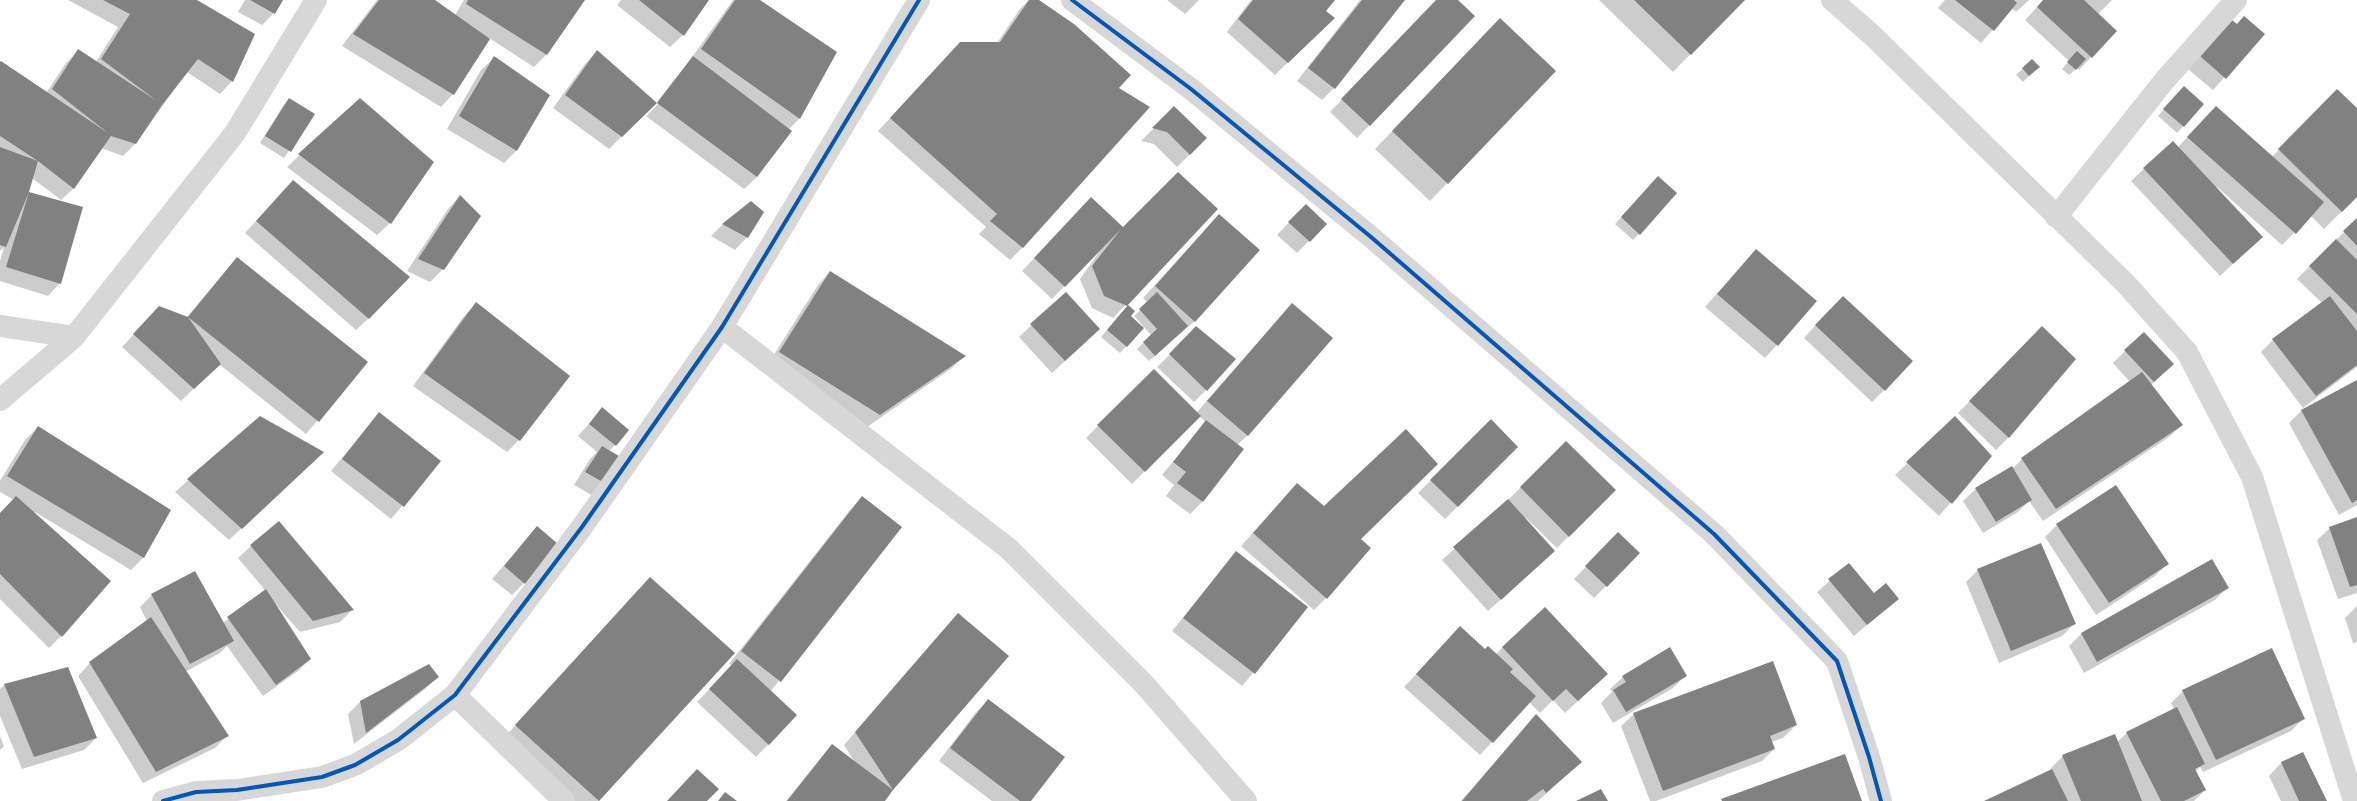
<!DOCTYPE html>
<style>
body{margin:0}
canvas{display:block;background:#fff}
</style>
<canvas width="2357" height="801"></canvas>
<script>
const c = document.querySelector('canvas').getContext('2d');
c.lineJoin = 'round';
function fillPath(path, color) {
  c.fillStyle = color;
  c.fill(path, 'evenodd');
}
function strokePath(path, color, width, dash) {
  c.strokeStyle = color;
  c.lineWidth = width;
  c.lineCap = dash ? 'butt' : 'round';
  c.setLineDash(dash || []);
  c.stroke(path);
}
const shadow = new Path2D(`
 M68,0H196L232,81L220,94L187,72L135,144L123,156L101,148L74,188L61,200L32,178L28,193L82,208L60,283L48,296L0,281V261L4,247L0,251V63L46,93L66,63L78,51L96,62L118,27Z
 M245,0H282L274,13L262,25L238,12Z
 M377,0H433L455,15L464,0H584L547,54L534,67L489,38L453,94L441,107L342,46Z
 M621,0H708L683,35L670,47L617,5Z
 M733,0H758L836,52L799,119L789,129L791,131L757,177L744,189L646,116L660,102H657L609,149L553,108L585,64L597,51L656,103L690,60Z
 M1029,0H1037L1118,88L1023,247L1010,260L979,234L986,227L878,131L960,43H997L1020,9Z
 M1167,0H1199L1185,14Z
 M1251,0H1334L1325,12L1333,18L1275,75L1227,32Z
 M1360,0H1403L1334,88L1322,100L1297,81Z
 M1437,0H1457L1474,16L1357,138L1330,112Z
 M1599,0H1743L1673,72Z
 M1945,0H2029L2016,12L2012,8L1981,43L1938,8Z
 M2044,0H2112L2098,14L2116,31L2079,70L2077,68L2069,75L2062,69L2069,61L2025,20Z
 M2236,25L2263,34L2213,90L2188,69L2220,34Z
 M1483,37L1555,71L1430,201L1375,149Z
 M494,58L549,95L516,151L504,163L447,129L481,70Z
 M2032,60V73L2023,82L2016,75Z
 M2337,90L2357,109V196L2324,229L2311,216L2282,245L2216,186L2249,249L2220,276L2131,181L2173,142L2178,147L2216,107L2272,157Z
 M2178,93L2203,104L2177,133L2158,116Z
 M289,99L314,114L284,158L260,143L283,106Z
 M360,99L433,163L390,223L377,235L287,167Z
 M1174,108L1206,138L1177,167L1154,144L1141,141Z
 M1652,184L1639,234L1633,240L1615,224Z
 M281,194L369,318L356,330L245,233Z
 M460,196L443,269L430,282L407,271L448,209Z
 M1306,205L1326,224L1297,253L1277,235Z
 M1216,209L1113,318L1092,308L1080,279L1104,245L1052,299L1022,271L1079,211L1123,228Z
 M1219,215L1195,321L1149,361L1137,349L1151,335L1134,316L1148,303L1143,298Z
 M2357,219V367L2303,408L2261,352L2273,340L2322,303L2297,279Z
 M723,224L747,237L735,250L711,236Z
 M1756,250L1816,301L1765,358L1705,307Z
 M237,258L367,362L306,434L219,364L181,401L122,347L159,307L186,318Z
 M830,272L964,356L952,368L867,427L768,364L818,285Z
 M1066,293L1087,341L1052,373L1019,337Z
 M476,304L519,440L507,452L413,386L464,316Z
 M1292,304L1248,435L1237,445L1243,449L1202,502L1190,514L1166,496L1174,485L1162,475L1206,422L1199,416L1132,484L1086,438L1154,370L1197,412Z
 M1830,309L1884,390L1872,402L1804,338Z
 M1122,312L1143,328L1120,353L1101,337Z
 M1197,328L1206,390L1194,402L1157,367Z
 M2042,328L2009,437L1996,450L1958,413Z
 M2125,351L2173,364L2151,385L2182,425L2169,437L2043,521L2029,501L2018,512L1983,533L1963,501L1976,489L2012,469L2022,459L2130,382L2113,363Z
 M2357,381V505L2339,515L2289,423L2301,411Z
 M602,409L615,445L609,451L607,484L595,497L574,485L590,459L597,452L578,436Z
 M379,414L440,461L391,519L331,471Z
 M260,417L323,453L229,540L175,492Z
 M1955,418L1991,456L1939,516L1895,475Z
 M1491,421L1517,447L1445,519L1418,493Z
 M38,427L144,557L131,570L35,512L61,636L49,648L0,599V514L14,500L0,492V481L25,440Z
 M1566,443L1614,490L1557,548L1526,518L1524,519L1554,551L1488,611L1442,560L1508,500Z
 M1297,484L1360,539L1326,598L1314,610L1241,546Z
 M862,498L901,528L770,692L796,716L756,757L697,702L732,666L729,664L850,510Z
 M2357,518V593L2338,599L2317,540L2330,528Z
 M2057,525L2167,564L2155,576L2096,615L2045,537Z
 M537,528L524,583L512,595L492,579Z
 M1618,534L1639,553L1594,598L1574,579Z
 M251,546L352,610L340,622L300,632L272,600L310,659L298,671L263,696L227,646L220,653L185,672L227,736L215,748L143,783L78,676L90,663L147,621L140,607L152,595L223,623L265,590L238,558Z
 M1237,552L1307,608L1242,686L1172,631Z
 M2212,561L2227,588L2215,600L2084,673L2069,646L2081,634Z
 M1849,564L1874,594L1897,599L1854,636L1817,592Z
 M1978,570L2074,624L2062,636L1999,663L1966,582Z
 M638,590L734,653L599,801H573L504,738Z
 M2357,606V642L2353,643L2345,618Z
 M946,627L1008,656L883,801H786L832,745L854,761L844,745Z
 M1460,628L1485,650L1496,654L1503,647L1594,686L1565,713L1553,700L1540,713L1529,702L1480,755L1404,687Z
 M1670,649L1686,675L1673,688L1613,723L1601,703L1612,692L1610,689L1623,677Z
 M437,677L425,689L354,744L348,714L360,702Z
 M4,685L96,738L84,750L22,769L0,716V689Z
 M2183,691L2304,718L2291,731L2203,772L2200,767L2195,772L2205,790L2194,801H1986L2052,770L2051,768L2063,756L2117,742L2127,733L2174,709L2171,703Z
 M989,700L1030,801H992L939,761L976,712Z
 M1634,714L1796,725L1783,738L1771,742L1774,749L1762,761L1656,801H1650L1621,726Z
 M1536,715L1581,762L1538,801H1461Z
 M0,736L4,746L0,750Z
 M2303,753L2326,801H2281L2269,776L2281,763Z`);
const building = new Path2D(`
 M103,0H197L255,34L233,82L198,59L162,105L136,144L111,136L74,189L38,161L29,192L83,207L61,284L6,267L29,192L6,247L0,245V147L38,161L0,136V62L1,61L108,133L52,89L78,49L157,101L101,59L130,14Z
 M250,0H283L275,14Z
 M379,0H435L490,39L454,95L353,34Z
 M468,0H585L547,55L466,4Z
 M639,0H709L684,36Z
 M735,0H760L837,52L800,119L701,49Z
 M1029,0H1039L1074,24L1131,75L1119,88L1150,107L1023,248L990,221L997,214L890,118L960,42H1000Z
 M1253,0H1335L1326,11L1335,18L1288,63L1238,19Z
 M1362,0H1405L1335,89L1308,68Z
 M1436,0H1458L1475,16L1370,126L1341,99Z
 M1634,0H1745L1691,55Z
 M1955,0H2014L2017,3L1994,31Z
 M2043,0H2084L2117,31L2092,58L2037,7Z
 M2244,16L2265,34L2226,79L2200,56L2232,20L2237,24Z
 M1500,18L1556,71L1448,184L1392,131Z
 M597,50L657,103L622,137L565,95Z
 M2077,51L2086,59L2076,70L2067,62Z
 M494,56L550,95L517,151L459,116Z
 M693,56L792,131L757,177L657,103Z
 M2032,59L2040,67L2029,76L2022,68Z
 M2184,86L2204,104L2184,127L2163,109Z
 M2337,89L2357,108V197L2342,212L2278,149Z
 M289,98L315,114L291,152L265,136Z
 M360,98L434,162L391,224L298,154Z
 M1174,106L1207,138L1190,155L1167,132L1152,128Z
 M2216,106L2324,202L2296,234L2187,137Z
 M2173,141L2263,237L2233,264L2143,168Z
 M1178,172L1218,209L1127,306L1104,296L1092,266L1121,229L1065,287L1034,258L1091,197L1123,227Z
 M1658,176L1677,193L1640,235L1621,217Z
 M293,180L410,277L369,319L256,221Z
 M460,195L481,216L444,270L418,259Z
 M751,201L764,212L748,238L722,224Z
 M1306,204L1327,224L1310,242L1288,222Z
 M1219,214L1260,250L1195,322L1155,286Z
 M2357,218V246L2343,231Z
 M2336,239L2357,260V314L2309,266Z
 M1756,249L1817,301L1778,346L1717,294Z
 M237,257L368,362L319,422L188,317Z
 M830,271L966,356L880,415L779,352Z
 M1066,292L1100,329L1065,361L1030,324Z
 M1157,292L1188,326L1155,356L1143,342L1157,329L1139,309Z
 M1843,296L1913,361L1885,391L1815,325Z
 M2330,296L2357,331V365L2316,396L2272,339Z
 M476,302L570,376L520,441L424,373Z
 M1292,303L1333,338L1248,436L1207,401Z
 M1128,305L1135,311L1131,316L1144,328L1127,347L1107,330Z
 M159,306L188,317L221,364L194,389L133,334Z
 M1196,326L1236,359L1207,391L1169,354Z
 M2042,326L2076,359L2009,438L1969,401Z
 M2144,332L2174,364L2154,382L2124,350Z
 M1154,369L1201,416L1145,472L1097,425Z
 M2142,372L2183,425L2056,509L2021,458Z
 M2357,380V500L2352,503L2301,410Z
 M602,407L629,430L616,446L589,424Z
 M379,412L441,461L404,507L342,459Z
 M260,416L324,452L242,529L187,479Z
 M1955,416L1992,456L1952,504L1906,462Z
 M1491,419L1518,447L1458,507L1430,480Z
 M1206,420L1244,449L1203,502L1177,483L1186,472L1173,462Z
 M38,426L171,510L144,558L7,476Z
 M1406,429L1438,464L1361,539L1371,548L1327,599L1253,533L1297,483L1324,506Z
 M1566,441L1616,490L1569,537L1520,487Z
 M602,446L624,459L608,485L585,472Z
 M2012,466L2032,500L1996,522L1975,488Z
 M2116,485L2169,564L2109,603L2056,524Z
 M16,496L111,581L62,637L0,574V513Z
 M862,496L902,527L781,682L741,651Z
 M1508,499L1555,551L1501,600L1453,547Z
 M2357,517V585L2350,587L2329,527Z
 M279,521L354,610L313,621L250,545Z
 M537,526L558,544L525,584L504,566Z
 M1618,532L1640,553L1607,587L1585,566Z
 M2041,543L2076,624L2011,651L1977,569Z
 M1236,551L1308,607L1255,674L1183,618Z
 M2212,559L2229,588L2097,662L2081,633Z
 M1849,563L1874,593L1886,583L1899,599L1867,625L1828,579Z
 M195,571L234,641L190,664L151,594Z
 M650,577L735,653L599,801L515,725Z
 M266,589L311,659L276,685L227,617Z
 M1545,607L1608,674L1578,701L1566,689L1553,701L1502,647Z
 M958,613L1009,656L893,790L855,732Z
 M151,617L229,736L156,772L89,662Z
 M1460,626L1485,649L1488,646L1513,669L1510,672L1536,696L1493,743L1416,674Z
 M1670,647L1687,676L1626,712L1613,690L1626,682L1622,676Z
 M2272,648L2305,719L2216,760L2182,690Z
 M737,659L797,715L769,745L709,689Z
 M1773,661L1797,725L1770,736L1775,749L1663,791L1633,713Z
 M429,664L439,677L366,733L360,701Z
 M68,667L97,738L34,757L4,684Z
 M988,699L1065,757L1031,801H1020L950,748Z
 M2177,707L2205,764L2195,769L2206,790L2184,801H2161L2126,732Z
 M1536,714L1582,762L1546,793L1543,789L1527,801H1462Z
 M2115,734L2142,801H2081L2062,755Z
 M832,744L893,790L885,801H787Z
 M2303,752L2327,801H2299L2281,762Z
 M1845,754L1862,801H1722L1721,799Z
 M697,769L719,789L707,801H667Z
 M2052,769L2068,801H1984Z
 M1601,789L1608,801H1576Z
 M725,792L737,801H718Z`);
const minor = new Path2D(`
 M1072,0L1191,89L1371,237L1714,534L1837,661L1869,757L1881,801
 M1832,0L1872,35L2126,284L2187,352L2252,477L2354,801
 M2056,217L2164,81L2236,0
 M0,326L74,337
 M722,327L1009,549L1144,684L1246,801
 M0,400L74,337L235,133L316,0
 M455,695L564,801
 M163,801L196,792L237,790L322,777L355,765L398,740L455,695L582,527L722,327L919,0`);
const cycleway = new Path2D(`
 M1072,0L1191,89L1371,237L1714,534L1837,661L1869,757L1881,801
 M163,801L196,792L237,790L322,777L355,765L398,740L455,695L582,527L722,327L919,0`);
fillPath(shadow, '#0003');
fillPath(building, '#818181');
strokePath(minor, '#d7d7d7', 22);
strokePath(cycleway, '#0057b8', 4);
</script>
